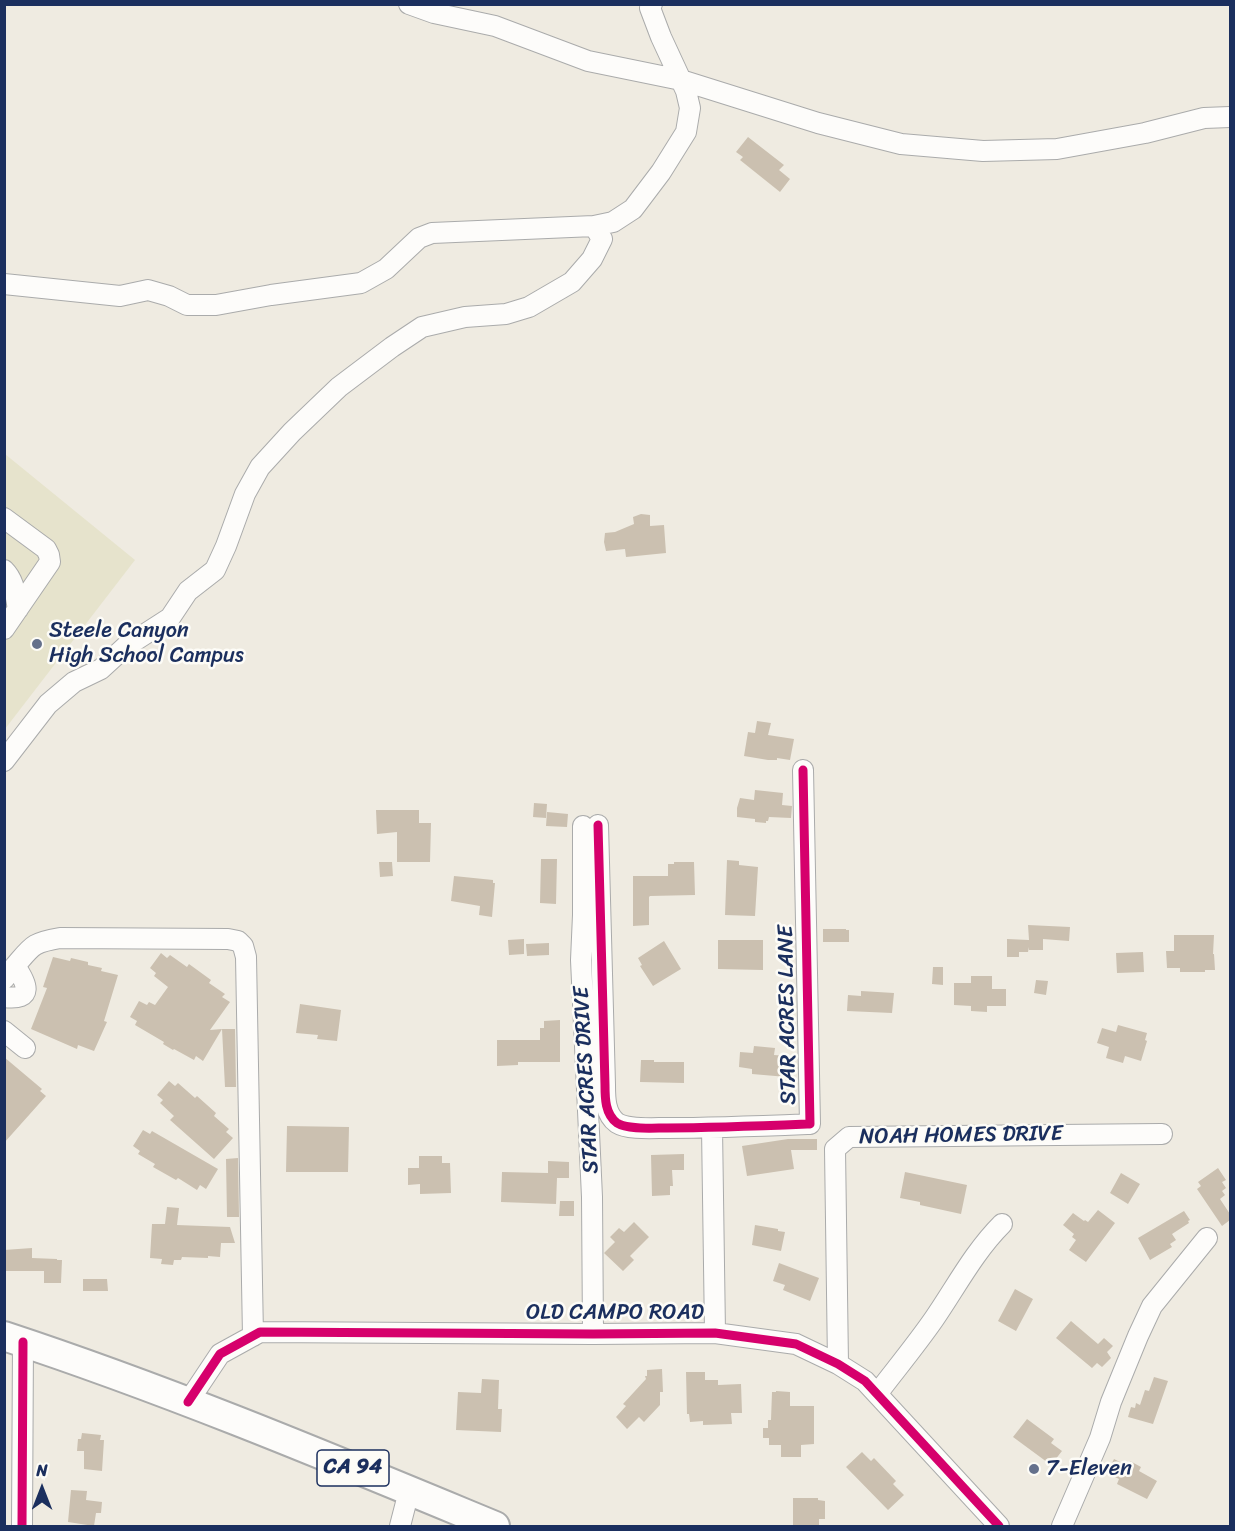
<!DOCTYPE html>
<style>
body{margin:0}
#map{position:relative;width:1235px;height:1531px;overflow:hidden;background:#efebe1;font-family:Sriracha,sans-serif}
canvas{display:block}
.frame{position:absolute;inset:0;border:6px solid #1b2f5e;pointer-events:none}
.north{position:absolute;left:12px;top:1459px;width:60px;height:60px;-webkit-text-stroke:4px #fdfcf7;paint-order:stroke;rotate:0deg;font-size:16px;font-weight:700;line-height:24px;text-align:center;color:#1b2f5e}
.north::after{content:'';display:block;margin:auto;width:21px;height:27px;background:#1b2f5e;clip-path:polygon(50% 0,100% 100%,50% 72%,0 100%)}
</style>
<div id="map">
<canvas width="1235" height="1531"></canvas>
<div class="frame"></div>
<div class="north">N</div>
</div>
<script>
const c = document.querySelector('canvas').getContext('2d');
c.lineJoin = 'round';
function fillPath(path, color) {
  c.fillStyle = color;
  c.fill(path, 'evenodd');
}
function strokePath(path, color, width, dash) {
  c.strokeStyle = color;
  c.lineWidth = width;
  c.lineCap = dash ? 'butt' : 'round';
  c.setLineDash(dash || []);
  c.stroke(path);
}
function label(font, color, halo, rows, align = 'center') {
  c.font = font + ' Sriracha,sans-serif';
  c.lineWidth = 5;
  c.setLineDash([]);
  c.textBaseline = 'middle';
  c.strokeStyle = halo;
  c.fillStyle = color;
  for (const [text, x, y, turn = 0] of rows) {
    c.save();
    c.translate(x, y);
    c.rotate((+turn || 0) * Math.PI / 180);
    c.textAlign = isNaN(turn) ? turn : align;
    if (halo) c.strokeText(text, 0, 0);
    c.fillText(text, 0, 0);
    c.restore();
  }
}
const built = new Path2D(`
 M5,454L135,560L5,729Z`);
const building = new Path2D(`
 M748,137L784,165L779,170L790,179L780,192L740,160L743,157L736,152Z
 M641,514L650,515V526L664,525L666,553L626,557L625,549L606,551L604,542L605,533L615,532L634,524L633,517Z
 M757,721L771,723L768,735L794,739L790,760L777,758V760H768L744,756L748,732L755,733Z
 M755,790L783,793L782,805L792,806L791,818L769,817L768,821H766V823L755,822V819L737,817V808L740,798L754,800Z
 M534,803L547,804L546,818L533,817Z
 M376,810H419V823H431L430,862H397V832L377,834Z
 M547,812L568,814L567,827L546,826Z
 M541,859H557L556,904L540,903Z
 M727,860L739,861V865L758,867L755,916L725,915Z
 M379,862H392L393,876L380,877Z
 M674,862H694L695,895L650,896L649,897V925L633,926V876H668V864H674Z
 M454,876L493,880V883H495L492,917L479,915L480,906L451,901Z
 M1028,925L1070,927L1069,941L1043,939V950H1029V947L1028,952H1019V957H1007V939L1029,940Z
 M823,929H846V930H849V942H823Z
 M1174,935H1214L1213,954H1214L1215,970H1205V972H1180V968H1167L1166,951H1174Z
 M524,939V954L509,955L508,940Z
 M718,940H763V970L718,969Z
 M664,941L681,969L653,986L640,966L642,965L638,958Z
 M549,943V955L527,956L526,944Z
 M1143,952L1144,972L1117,973L1116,953Z
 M161,953L167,958L170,955L187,967L189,964L211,980L209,983L225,994L222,997L230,1002L210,1030L222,1029L203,1061L196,1056L194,1060L174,1049L173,1050L163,1044L164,1042L135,1025L137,1021L130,1017L139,1001L147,1005L149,1002L155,1005L168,987L154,976L156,973L150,968Z
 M53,957L70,961L71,958L88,962V965L102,968L101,971L118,975L104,1021L107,1022L94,1051L78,1045L77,1049L31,1029L47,988L43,987Z
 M933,967H943V985L932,984Z
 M971,976H992V989H1006V1006H987V1012L971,1011V1006L954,1005V983H971Z
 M1036,980L1048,981L1046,995L1034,993Z
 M861,991L894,993L892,1013L847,1011L848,995L861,996Z
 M300,1004L341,1010L337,1041L317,1039L318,1035L296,1033Z
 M560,1020V1062H518V1065L497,1066V1040H540V1028H544V1021Z
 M1118,1025L1147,1033L1145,1040L1147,1041L1141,1061L1125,1056L1123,1063L1106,1058L1109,1047L1097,1043L1102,1028L1116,1032Z
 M222,1029H235L236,1087H225Z
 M754,1046L775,1048L774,1055L788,1056L787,1077L752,1074V1069L739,1067L740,1052L753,1053Z
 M4,1057L42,1089L40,1091L46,1096L4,1143Z
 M641,1060H654V1062H684V1083L640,1082Z
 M169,1081L175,1086L178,1083L195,1098L197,1096L216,1113L214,1116L229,1129L226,1132L233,1138L214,1159L170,1120L174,1116L160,1103L163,1100L157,1095Z
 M287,1126L349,1127L348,1172H286Z
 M143,1130L150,1134L152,1131L218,1169L206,1189L200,1185L197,1190L178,1178L176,1180L153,1167L155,1164L138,1154L140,1151L133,1146Z
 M788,1139H817V1150H791L794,1169L747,1176L742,1146Z
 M684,1154V1170H672L673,1186H670V1195L652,1196L651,1155Z
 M419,1156H442V1163H450L451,1193L420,1194V1184L408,1185V1168H419Z
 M238,1158L239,1217H227L226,1159Z
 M548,1161L569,1162V1178H557L556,1204L501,1202L502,1172L548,1173Z
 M1218,1168L1226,1180L1222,1182L1226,1188L1222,1191L1225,1195L1220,1199L1230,1214V1220L1222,1226L1197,1189L1201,1186L1198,1182Z
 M905,1172L967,1185L961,1214L920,1205V1202L900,1198Z
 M1121,1173L1140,1184L1128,1204L1110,1193Z
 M560,1201H574V1216H559Z
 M167,1207L179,1208L177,1225L230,1227L235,1243H221L220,1257L208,1256V1258L182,1257L181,1260H174L173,1265L161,1264L162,1259L150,1258L152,1224H165Z
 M1098,1210L1115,1223L1086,1262L1069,1250L1076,1240L1072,1237L1074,1234L1063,1225L1073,1213L1084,1221L1085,1220L1088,1222Z
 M1184,1211L1190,1220L1188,1221L1189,1223L1172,1234L1176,1240L1170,1244L1172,1247L1150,1260L1138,1238Z
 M634,1222L649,1237L630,1256L634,1260L623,1271L604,1253L615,1242L610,1237L619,1228L624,1232Z
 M755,1225L778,1229V1231L785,1232L781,1251L752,1245Z
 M32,1248V1258L57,1259V1260H62L61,1283H44V1271H4V1250Z
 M779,1263L819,1278L810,1301L783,1290L785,1285L773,1281Z
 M83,1279H107L108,1291H83Z
 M1015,1289L1033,1299L1016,1331L998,1321Z
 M1071,1321L1098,1344L1104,1338L1113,1346L1107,1352L1111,1358L1102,1367L1097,1363L1092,1368L1056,1338Z
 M662,1369L663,1392H660V1405L644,1422L639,1417L627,1429L616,1417L626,1406L623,1404L646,1379L645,1376H647V1370Z
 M686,1372H705V1380H718V1385L741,1384L742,1413H731L732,1424L703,1425V1421L690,1422L689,1414H687Z
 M1154,1377L1168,1381L1153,1424L1128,1417L1131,1407L1135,1408L1136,1403L1140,1405L1145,1390L1149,1391Z
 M482,1379L499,1380L498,1409H502L501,1432L456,1430L458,1392L481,1393Z
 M776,1391L790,1392V1406H814V1444L801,1445V1457H781V1445H769V1438H763V1428H768V1420H771L772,1392H776Z
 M1027,1419L1054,1439L1051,1443L1062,1451L1051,1465L1013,1437Z
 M82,1433L101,1435L100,1440H104L102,1471L84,1469V1451H77L78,1439H81Z
 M862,1452L871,1461L874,1458L896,1481L893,1484L904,1495L888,1510L846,1467Z
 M1114,1459L1128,1466L1130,1461L1141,1467L1139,1471L1157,1481L1147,1499L1117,1484L1119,1479L1107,1473Z
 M71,1490L87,1491L86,1500L102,1502L101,1513H96L94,1526L68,1522Z
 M793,1498H818V1500L825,1501V1519H819V1526H793Z`);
const minor = new Path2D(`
 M409,4L434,13L495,26L588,61L681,80L818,123L901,144L983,151L1057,149L1145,133L1204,118L1230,117
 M4,284L120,296L148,290L169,296L187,305H216L271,295L361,283L386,269L419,238L432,233L594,226L613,222L633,209L661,172L686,132L690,108L686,91L661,37L650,8L652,4
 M4,518L46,549L49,555L50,562L4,629
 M4,570C15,581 15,595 18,609
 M4,761L48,704L74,682L101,669L125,647L170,618L188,591L215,570L226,546L245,494L260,467L292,432L339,387L392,347L422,327L465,317L506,314L529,307L572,282L592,259L602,239L594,226
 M598,825L605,1085C605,1098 605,1114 617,1123C628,1130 653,1128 667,1128C715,1128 762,1126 810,1124L803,770
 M583,826V915L581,960L592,1197L593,1334
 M15,966C33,945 32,943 60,938L228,939L238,941L243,946L246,957L253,1336
 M4,979L15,966C27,983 35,1001 4,997
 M4,1031L25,1048
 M712,1128L715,1333
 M838,1364L835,1149L849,1137L1162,1134
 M877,1394C896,1369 916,1345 934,1319C956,1287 974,1252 1002,1224
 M188,1402L220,1354L260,1332L593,1334L715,1333L796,1344L838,1364L865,1381L999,1526
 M22,1526L23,1342
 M400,1526L409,1491
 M1062,1526L1100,1438L1111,1402L1138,1336L1152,1306L1207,1238`);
const highway = new Path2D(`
 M4,1336C171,1391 333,1459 495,1526`);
const cycleway = new Path2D(`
 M598,825L605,1085C605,1098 605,1114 617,1123C628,1130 653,1128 667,1128C715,1128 762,1126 810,1124L803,770
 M188,1402L220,1354L260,1332L593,1334L715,1333L796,1344L838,1364L865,1381L999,1526
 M22,1526L23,1342`);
const markers = [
 [37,644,6,"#65718c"],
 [1034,1469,6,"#65718c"]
];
const shields = [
 [353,1468,72]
];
const shieldNames = [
 ["CA 94",353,1468]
];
const poiNames = [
 ["Steele Canyon",49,631],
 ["High School Campus",49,656],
 ["7-Eleven",1046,1469]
];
const streetNames = [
 ["STAR ACRES LANE",788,1015,-91],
 ["STAR ACRES DRIVE",587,1080,-93],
 ["NOAH HOMES DRIVE",961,1136,-1],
 ["OLD CAMPO ROAD",615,1313]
];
fillPath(built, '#e6e3cc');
fillPath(building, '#cbc0b0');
strokePath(minor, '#aaabab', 22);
strokePath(highway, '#aaabab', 32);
strokePath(minor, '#fdfcfa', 20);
strokePath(highway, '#fdfcfa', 28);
strokePath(cycleway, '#d6006c', 9);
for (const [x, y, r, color] of markers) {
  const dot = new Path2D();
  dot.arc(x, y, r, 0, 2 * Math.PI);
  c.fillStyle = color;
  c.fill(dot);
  strokePath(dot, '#fdfcf7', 2);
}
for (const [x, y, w] of shields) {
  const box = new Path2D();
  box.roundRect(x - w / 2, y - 18, w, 36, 4.5);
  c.fillStyle = '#fdfcf7';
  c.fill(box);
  strokePath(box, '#1b2f5e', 1.5);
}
label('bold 21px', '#1b2f5e', null, shieldNames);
label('22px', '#1b2f5e', '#fdfcf7', poiNames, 'left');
label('22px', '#1b2f5e', '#fdfcf7', streetNames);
</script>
